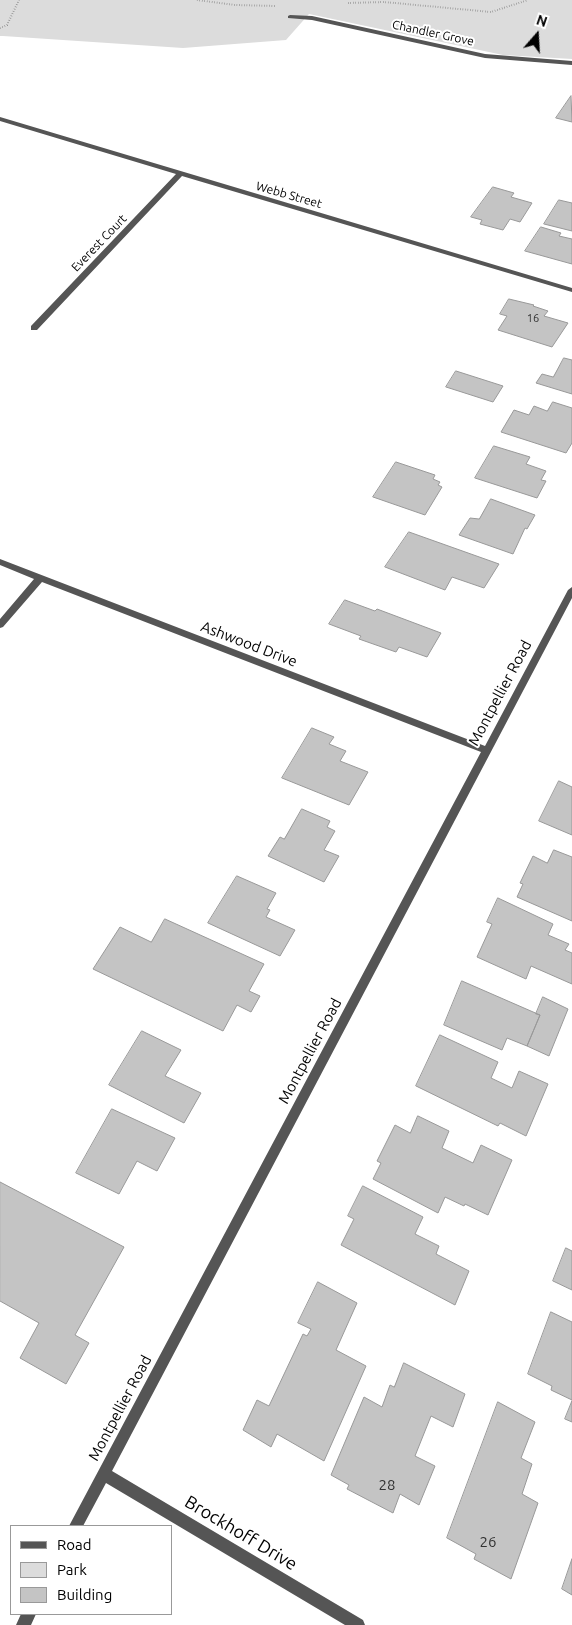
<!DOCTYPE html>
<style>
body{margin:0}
#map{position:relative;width:572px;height:1625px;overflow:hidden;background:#fff;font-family:Ubuntu,sans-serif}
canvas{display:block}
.legend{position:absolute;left:10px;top:1525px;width:162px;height:90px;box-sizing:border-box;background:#fff;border:1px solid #999;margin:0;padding:6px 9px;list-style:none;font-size:15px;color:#000}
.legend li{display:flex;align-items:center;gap:10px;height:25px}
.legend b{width:25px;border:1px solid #999}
.north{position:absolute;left:512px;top:10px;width:50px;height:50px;-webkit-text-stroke:4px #fff;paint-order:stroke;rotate:19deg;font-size:14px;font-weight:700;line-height:20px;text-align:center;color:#000}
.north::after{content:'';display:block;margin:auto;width:18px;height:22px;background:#000;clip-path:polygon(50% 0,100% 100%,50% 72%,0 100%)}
</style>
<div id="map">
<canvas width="572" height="1625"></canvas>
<ul class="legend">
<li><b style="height:6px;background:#555"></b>Road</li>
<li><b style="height:14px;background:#dcdcdc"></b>Park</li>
<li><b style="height:14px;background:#c4c4c4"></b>Building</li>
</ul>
<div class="north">N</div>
</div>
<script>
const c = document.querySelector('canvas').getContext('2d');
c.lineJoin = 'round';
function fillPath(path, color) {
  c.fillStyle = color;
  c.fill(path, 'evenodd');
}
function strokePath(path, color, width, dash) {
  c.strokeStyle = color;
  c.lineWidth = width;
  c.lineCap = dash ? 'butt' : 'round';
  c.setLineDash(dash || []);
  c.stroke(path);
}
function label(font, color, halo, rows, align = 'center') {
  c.font = font + ' Ubuntu,sans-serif';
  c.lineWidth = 4;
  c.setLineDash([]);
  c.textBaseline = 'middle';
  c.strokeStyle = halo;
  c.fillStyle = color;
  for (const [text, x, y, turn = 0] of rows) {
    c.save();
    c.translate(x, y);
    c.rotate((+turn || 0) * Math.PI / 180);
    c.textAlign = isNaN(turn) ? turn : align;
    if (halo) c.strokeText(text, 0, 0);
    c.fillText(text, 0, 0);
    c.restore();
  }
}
const green = new Path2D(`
 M0,0H572V59L503,55L309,14L286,40L183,48L3,36H0Z`);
const building = new Path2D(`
 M571,96L572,122L556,118Z
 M493,187L514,193L511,197L532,203L520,222L510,219L503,230L480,224L482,220L471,217Z
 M559,200L572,203V231L544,224Z
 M541,227L561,233L559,236L572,239V264L525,251Z
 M509,299L534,305L533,306L548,311L544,316L568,323L552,347L498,330L507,316L500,314Z
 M564,358L572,360V394L536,383L542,374L553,377Z
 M456,371L503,386L493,402L446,387Z
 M553,402L572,408V443L566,453L501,432L514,410L529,415L534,406L547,411Z
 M494,446L530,457L526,464L546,471L541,480L546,481L537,498L475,478Z
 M396,462L435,475L433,479L440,482L438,485L442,487L425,515L373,497Z
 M491,499L535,515L527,529L525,528L513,554L459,535L470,518L479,519Z
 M409,532L499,564L484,588L452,577L445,590L385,567Z
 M345,600L375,611L377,609L441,633L427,657L399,647L396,652L359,639L361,636L329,624Z
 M312,728L334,737L329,744L346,751L340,761L368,772L349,805L282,778Z
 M559,781L572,787V835L539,821Z
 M302,809L330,821L327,827L335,831L324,850L339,856L324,882L268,856L280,837L284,839Z
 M554,850L572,857V921L517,897L523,884L520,883L533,856L547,863Z
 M237,876L276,893L267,909L270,910L266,917L295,930L280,956L208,923Z
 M498,898L553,924L548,935L569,944L565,950L572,953V984L531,966L526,979L477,957L492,924L487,922Z
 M165,919L264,964L249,991L260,996L251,1012L237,1005L223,1031L93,969L120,927L151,942Z
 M462,981L540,1015L527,1046L507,1038L502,1050L444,1025Z
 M543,997L568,1009L549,1056L527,1046L540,1015L536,1014Z
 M142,1031L181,1050L165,1076L201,1093L184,1123L109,1085Z
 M440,1035L498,1062L491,1078L512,1088L519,1071L548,1084L526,1136L500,1123L498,1126L416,1086Z
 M112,1109L175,1138L157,1171L137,1161L119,1194L76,1173Z
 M418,1116L449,1131L442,1148L473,1163L481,1145L512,1160L488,1215L465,1204L464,1206L445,1197L438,1213L373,1179L381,1163L377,1161L395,1125L410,1133Z
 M0,1182L124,1247L75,1335L89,1343L66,1384L20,1358L39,1323L0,1301Z
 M363,1186L423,1217L415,1234L439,1246L436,1254L469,1271L455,1305L341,1245L354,1219L348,1216Z
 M566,1248L572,1251V1290L553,1281Z
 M318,1282L357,1303L336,1350L366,1366L324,1461L277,1434L271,1447L243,1430L257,1400L269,1406L303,1334L307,1336L311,1329L298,1323Z
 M551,1312L572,1322V1400L551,1390L552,1386L528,1374Z
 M404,1363L465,1394L453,1427L431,1416L415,1456L435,1466L419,1505L400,1494L393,1513L347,1489L349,1485L331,1475L364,1397L382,1407L390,1385L394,1387Z
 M572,1401V1422L565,1419Z
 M498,1402L535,1422L521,1458L532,1464L522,1494L538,1503L511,1579L474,1559L476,1554L447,1538Z
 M572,1559V1595L562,1589Z`);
const path = new Path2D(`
 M197,0L235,5L275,6
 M348,3L384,2L491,12L528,0
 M0,28L7,25L19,0`);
const street = new Path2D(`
 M290,15L312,16L485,54L572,61V65L485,58L312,20L288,18V16Z
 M0,117L572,288V292L182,176L37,330H31V326L176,174L0,121Z
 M0,559L485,746L568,590L572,587V598L112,1471L363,1620L365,1625H345L106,1483L83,1526H69L481,752L42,582L3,627L0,628V619L34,579L0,565Z
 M21,1614H36L31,1625H16Z`);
const farNumbernames = [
 ["16",533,318]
];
const farStreetnames = [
 ["Chandler Grove",433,33,12],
 ["Webb Street",289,195,16],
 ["Everest Court",99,243,-46]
];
const streetNames = [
 ["Ashwood Drive",249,644,21],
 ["Montpellier Road",500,693,-62],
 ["Montpellier Road",310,1051,-62],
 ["Montpellier Road",120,1408,-62]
];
const nearNumbernames = [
 ["28",387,1485],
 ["26",488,1542]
];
const nearStreetnames = [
 ["Brockhoff Drive",241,1533,31]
];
fillPath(green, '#dcdcdc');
fillPath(building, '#c4c4c4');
strokePath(building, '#999', 1);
strokePath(path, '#777', 2, [0.5, 2]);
fillPath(street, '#555');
label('11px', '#313131', null, farNumbernames);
label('12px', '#000', '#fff', farStreetnames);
label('15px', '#000', '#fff', streetNames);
label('15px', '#313131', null, nearNumbernames);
label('18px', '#000', '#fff', nearStreetnames);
</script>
